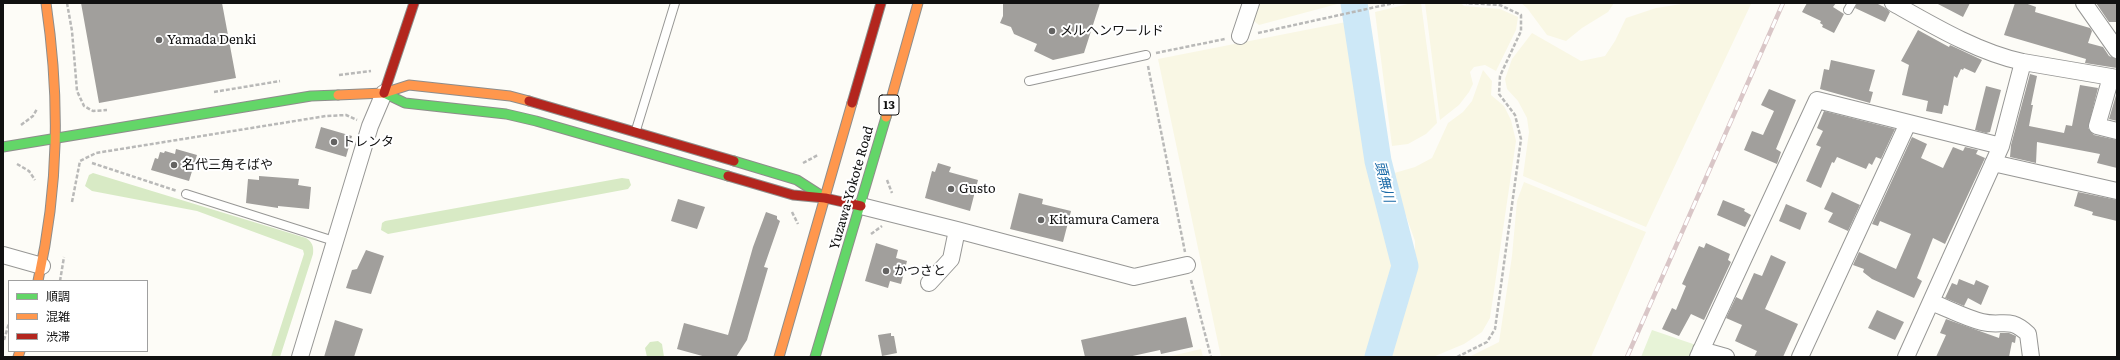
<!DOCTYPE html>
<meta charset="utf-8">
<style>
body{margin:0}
#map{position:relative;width:2120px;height:360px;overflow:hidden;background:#fdfcf7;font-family:Literata,"Noto Sans JP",serif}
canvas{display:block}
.frame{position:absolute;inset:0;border:4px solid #111;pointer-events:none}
.legend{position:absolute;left:8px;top:280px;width:140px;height:72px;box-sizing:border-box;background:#fff;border:1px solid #a0a0a0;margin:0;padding:5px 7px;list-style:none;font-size:12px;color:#111}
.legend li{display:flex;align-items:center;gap:8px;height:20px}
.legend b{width:20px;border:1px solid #a0a0a0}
</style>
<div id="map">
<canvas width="2120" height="360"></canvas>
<div class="frame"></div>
<ul class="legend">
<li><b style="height:5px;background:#63d668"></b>順調</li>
<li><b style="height:5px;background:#ff974d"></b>混雑</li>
<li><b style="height:5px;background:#b3261e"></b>渋滞</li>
</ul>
</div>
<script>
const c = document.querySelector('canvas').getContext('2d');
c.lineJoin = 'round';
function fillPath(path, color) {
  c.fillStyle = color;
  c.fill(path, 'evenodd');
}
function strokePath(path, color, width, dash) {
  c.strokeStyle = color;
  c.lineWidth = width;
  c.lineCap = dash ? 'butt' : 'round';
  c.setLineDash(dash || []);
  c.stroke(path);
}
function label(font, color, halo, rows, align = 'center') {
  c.font = font + ' Literata,"Noto Sans JP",serif';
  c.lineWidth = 4;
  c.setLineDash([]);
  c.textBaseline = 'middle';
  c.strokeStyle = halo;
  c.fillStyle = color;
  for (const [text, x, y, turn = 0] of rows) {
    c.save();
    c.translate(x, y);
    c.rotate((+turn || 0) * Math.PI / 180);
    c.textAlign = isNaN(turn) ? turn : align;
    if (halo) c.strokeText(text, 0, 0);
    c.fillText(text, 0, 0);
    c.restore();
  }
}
const farmland = new Path2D(`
 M1257,3H1341L1259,25L1251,19Z
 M1412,3H1421L1437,123L1426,134L1408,144L1392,146L1375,12Z
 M1425,3H1461L1464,6L1500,9L1518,17L1516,30L1496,71L1485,65L1474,67L1470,72L1473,84L1469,92L1459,105L1440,120Z
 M1521,3H1614L1608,12L1582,28L1566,41L1547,35L1527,8Z
 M1688,3L1751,4L1646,227L1523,176L1529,132L1527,118L1518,101L1507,89L1505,79L1512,59L1532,33L1581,61L1605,56L1615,41L1626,18L1656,8Z
 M1346,22L1375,183L1396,256L1394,282L1366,357H1221L1158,59Z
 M1483,70L1492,81L1491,95L1504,106L1511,120L1516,141L1490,318L1482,332L1464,344L1433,357H1385L1415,265V241L1391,174L1415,167L1432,158L1448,123L1463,112L1472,101Z
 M1524,182L1646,232L1591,357H1469L1499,342L1512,256L1517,201Z
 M1201,349L1203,357H1167Z`);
const green = new Path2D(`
 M1652,330L1696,345L1690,357H1641Z`);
const forest = new Path2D(`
 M93,173L306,238C312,242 314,246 313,254L280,357H271L304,254L303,250L197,211L92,191L85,186L89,175Z
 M622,178L629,179L631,185L628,189L388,234L381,230L382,223L385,221Z
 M658,341L662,344L664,357H647L645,348L650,342Z`);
const river = new Path2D(`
 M1354,3L1378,161L1405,266L1378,357`);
const building = new Path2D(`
 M81,3H222L236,78L99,103Z
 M1003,3H1100L1084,53L1053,60L1034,51L1037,44L1014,34L1011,27L1000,23L1003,16Z
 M1807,3H1836L1833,7L1844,14L1834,33L1822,27L1823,25L1820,23L1821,21L1802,12Z
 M1857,3H1876L1884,7L1890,12L1885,22L1855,8Z
 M1936,3H1970L1963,17Z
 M2015,3H2025L2036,7L2035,12L2090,28L2092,31L2088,43L2103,47L2109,56L2117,59V68L2085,63L2086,59L2004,35Z
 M2096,3H2117V22H2109Z
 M1918,30L1949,47L1950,45L1982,60L1975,73L1964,68L1963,70L1961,69L1957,78L1954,76L1948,106L1944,105L1942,114L1926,111L1928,101L1902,95L1909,65L1901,61Z
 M1831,60L1875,70L1869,91L1873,92L1870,103L1820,89L1824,69L1829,70Z
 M2030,74L2037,76L2031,105H2033L2029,126L2064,133L2066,125L2072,126L2080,85L2098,88L2088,128L2094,135L2117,140V168L2097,163L2100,154L2037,142L2036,163L2010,157L2011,145Z
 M1986,86L2001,90L1990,132L1986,133L1975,130Z
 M1769,89L1796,100L1776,149L1781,152L1777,164L1744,150L1752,131L1763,135L1774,111L1761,105Z
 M2117,92V121L2109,119Z
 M1824,111L1895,129L1881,159L1876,157L1872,165L1869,163L1866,169L1837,157L1834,163L1832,162L1821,188L1806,181L1821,147L1816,145L1823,131L1817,128Z
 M321,127L352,136L346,157L315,148Z
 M1912,137L1927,144L1921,158L1943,168L1953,147L1963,151L1965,147L1978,150L1976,154L1985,158L1945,244L1933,238L1917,278L1922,281L1914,298L1872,279L1863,272L1864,269L1853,265L1859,252L1896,269L1911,234L1880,221L1878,226L1872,224Z
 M176,149L197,155L189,181L151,170L155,158L158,159L160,152L164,153L165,151L175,154Z
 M938,163L951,167L949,172L978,180L970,211L925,198L932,171L935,172Z
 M259,176L299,179L298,185L311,187L309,209L278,206V208L246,203L248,179L259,180Z
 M1832,192L1860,205L1848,231L1828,222L1833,213L1824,209Z
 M2078,192L2117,200V221L2092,215L2093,212L2074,206Z
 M1019,193L1043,199L1042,204L1071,211L1063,242L1010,229Z
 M678,199L705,207L697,229L671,221Z
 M1723,200L1745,209L1744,211L1751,215L1745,227L1717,215Z
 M1786,204L1807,213L1800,230L1779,221Z
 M766,212L777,216V219L780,221L764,267L768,268L747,340L736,357H706L677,349L684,323L728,335L753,247Z
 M876,243L898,250L896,258L907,261L901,284L890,281L888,288L865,281Z
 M1706,243L1730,254L1728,260L1731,262L1704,320L1691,314L1679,336L1662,329L1672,308L1676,310L1686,286L1682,284L1699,246L1704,248Z
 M366,250L384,256L371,294L346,288L352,270L357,269Z
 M1771,255L1786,262L1765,309L1798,324L1783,357H1754L1757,351L1735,341L1742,325L1726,318L1736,297L1742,300L1754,273L1762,276Z
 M1959,279L1974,285L1976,280L1989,286L1981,305L1968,298L1964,306L1945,298L1952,283L1957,285Z
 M1877,310L1904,322L1895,340L1868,328Z
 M1186,317L1193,347L1161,354L1160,350L1128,357H1085L1081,340Z
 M1946,319L1999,338L2000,333H2009L2016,336L2015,343L2012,342L2009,357H1936L1946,335L1940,333Z
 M335,320L363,329L354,357H324Z
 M891,333V336H894L897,353L882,356L878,335Z`);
const path = new Path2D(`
 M67,3L72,31L77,91L84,106L93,111L107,110
 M1258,33L1394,3
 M1156,53L1225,39
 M1148,66L1185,252
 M339,75L371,71
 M214,92L280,81
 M21,125L33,116L37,109
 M92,163L177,191
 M803,163L818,155
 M17,164L29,171L35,180
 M887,180L892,193
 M72,202L80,161L96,153L326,116L346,115L357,120
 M792,212L798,224
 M871,234L882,226
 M1191,280L1211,357
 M60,281L64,257
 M4,340L9,323
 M1457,357L1487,342L1495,329L1521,139L1515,115L1499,94L1500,76L1521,31V15L1500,5L1466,3`);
const lane = new Path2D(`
 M1848,10L1852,3
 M1029,81L1146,55
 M636,130L675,3
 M186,194L334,241`);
const street = new Path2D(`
 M1893,3C1932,25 1979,53 2023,62
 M2084,3L2117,50
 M1240,36L1251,3
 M2111,77L2097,126L2117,131
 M1993,163L2117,191
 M861,206L957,230L1134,277L1187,265
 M3,255L42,266
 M929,283L951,259L957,230
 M1931,302C1947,308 1965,318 1982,322C2003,327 2009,316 2028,334L2031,357
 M1701,350L1726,357
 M300,357L370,126L384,93
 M1698,357L1817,100L2001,146
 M1800,357L1908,123
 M1906,357L2001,146L2023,62L2117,78`);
const fast = new Path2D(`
 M384,93L405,103L506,114L536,121L728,176
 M3,147L311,96L338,95
 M734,161L797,180L825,198
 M815,357L886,117`);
const slow = new Path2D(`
 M338,95L384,93L409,85L510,96L529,101
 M886,117L918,3
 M38,281C59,186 60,99 46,3
 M18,357L20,351
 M779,357L852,103`);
const jam = new Path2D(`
 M384,93L414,3
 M529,101L734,161
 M852,103L881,3
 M728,176L793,195L825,198L861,206`);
const rail = new Path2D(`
 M1627,357L1783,3`);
const markers = [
 [1052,31,4,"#646362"],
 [159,40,4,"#646362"],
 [334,142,4,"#646362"],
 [174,165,4,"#646362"],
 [951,189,4,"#646362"],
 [1041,220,4,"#646362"],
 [886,271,4,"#646362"]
];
const shields = [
 [889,105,20]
];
const shieldNames = [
 ["13",889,105]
];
const poiNames = [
 ["メルヘンワールド",1060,31],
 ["Yamada Denki",167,40],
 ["トレンタ",342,142],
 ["名代三角そばや",182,165],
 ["Gusto",959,189],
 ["Kitamura Camera",1049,220],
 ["かつさと",894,271]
];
const streetNames = [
 ["Yuzawa-Yokote Road",852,188,-74]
];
const waterNames = [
 ["頭無川",1384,182,76]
];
fillPath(farmland, '#f9f7e4');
fillPath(green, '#e7f3d7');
fillPath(forest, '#d8eac5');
strokePath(river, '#cde8f7', 27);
fillPath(building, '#a19f9c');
strokePath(lane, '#979795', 10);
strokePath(street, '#979795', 18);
strokePath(fast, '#8e8d8b', 11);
strokePath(slow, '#8e8d8b', 11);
strokePath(jam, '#8e8d8b', 11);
strokePath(path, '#b9b9b8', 2.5, [4, 2]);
strokePath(lane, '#fffffe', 8);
strokePath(street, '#fffffe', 16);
strokePath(fast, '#63d668', 9);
strokePath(slow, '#ff974d', 9);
strokePath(jam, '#b3261e', 9);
strokePath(rail, '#d9c6c7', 4.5);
strokePath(rail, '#fff', 3, [9]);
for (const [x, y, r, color] of markers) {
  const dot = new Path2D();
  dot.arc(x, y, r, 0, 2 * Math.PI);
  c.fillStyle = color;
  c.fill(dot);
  strokePath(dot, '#fff', 1.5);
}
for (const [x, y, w] of shields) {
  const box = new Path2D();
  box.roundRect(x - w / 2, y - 10, w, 20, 3);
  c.fillStyle = '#fff';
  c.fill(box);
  strokePath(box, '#111', 1);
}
label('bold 12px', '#111', null, shieldNames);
label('13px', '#111', '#fff', poiNames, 'left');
label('13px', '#111', '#fff', streetNames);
label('italic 14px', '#1768a6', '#fff', waterNames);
</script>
